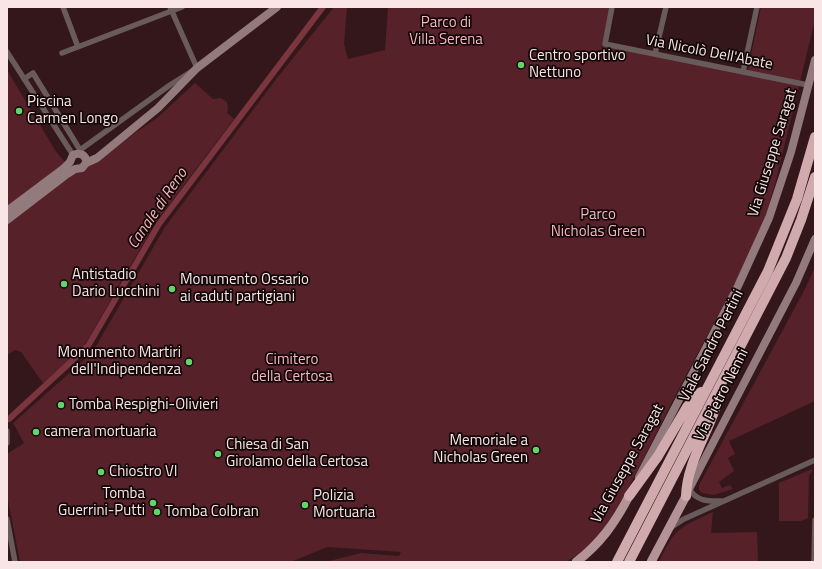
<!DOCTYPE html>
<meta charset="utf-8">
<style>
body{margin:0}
#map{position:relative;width:822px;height:569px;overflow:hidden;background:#33171a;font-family:"Titillium Web",sans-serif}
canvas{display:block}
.frame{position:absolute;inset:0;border:8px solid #f9e5e6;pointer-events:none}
</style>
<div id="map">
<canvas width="822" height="569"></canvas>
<div class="frame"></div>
</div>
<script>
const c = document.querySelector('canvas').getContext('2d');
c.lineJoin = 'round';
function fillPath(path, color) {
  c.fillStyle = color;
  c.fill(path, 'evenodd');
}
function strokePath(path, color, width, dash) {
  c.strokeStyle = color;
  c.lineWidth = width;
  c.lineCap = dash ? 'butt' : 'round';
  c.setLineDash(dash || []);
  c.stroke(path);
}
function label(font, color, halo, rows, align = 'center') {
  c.font = font + ' "Titillium Web",sans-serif';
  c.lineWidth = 3.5;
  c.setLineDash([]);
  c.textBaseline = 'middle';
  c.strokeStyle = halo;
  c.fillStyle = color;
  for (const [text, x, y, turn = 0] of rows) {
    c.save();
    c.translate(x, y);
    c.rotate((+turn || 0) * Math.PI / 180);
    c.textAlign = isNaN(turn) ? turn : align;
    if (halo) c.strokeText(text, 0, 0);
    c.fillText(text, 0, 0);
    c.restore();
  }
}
const green = new Path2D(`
 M334,7H347L344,44L348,59L385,50L388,7H612L605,44L599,49L605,46L747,74L761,7H815V20L775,184L763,225L734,285L675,396L628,489L601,536L579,554L566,562H325L361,553L399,556L401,552L327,547L291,562H20L7,495V454L24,443L13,423L92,353L165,227L277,78Z
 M7,70L55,150L74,174L157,118L195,83L213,99L221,98L227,102L228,110L227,113L234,119L155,223L83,348L43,383L21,352L15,350L7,355Z
 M815,267V401L729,441L735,454L728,458L734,471L719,482L722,488L730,485L733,489L714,495L702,493L699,490V485L805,289Z
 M812,469V472L809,475L808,518L801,521H779V483Z
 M713,512L711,533L757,532L758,562H659C675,527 679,528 713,512Z`);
const canal = new Path2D(`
 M9,419L88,346L159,224L323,7`);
const street = new Path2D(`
 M63,7L78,47
 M612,7L605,44L808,85
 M7,52L73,155
 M62,53L182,7
 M655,54L666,7
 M743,72L757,7
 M24,79L33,73L80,150V153
 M80,150L170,85L197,68L170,7
 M7,431V443
 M689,489C698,502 708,501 722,501
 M7,519L15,562
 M670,528L684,519L815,460
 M814,562L815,520`);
const secondary = new Path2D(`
 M7,211L63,169L70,162L73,155C80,152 87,155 86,163
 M7,220L67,174L75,169L82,168L86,163L97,158L158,108L197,68L277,7
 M639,477L738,286L769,218L791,152L815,60
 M688,491L796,283L815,239`);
const primary = new Path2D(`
 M576,562C600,544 615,523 629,496
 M651,562L686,496`);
const highway = new Path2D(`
 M629,496L658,456L687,407L701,392
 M686,496C687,462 709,432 718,400
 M617,562L768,271L797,199L815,137
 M629,562L786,258L801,220L815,177`);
const markers = [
 [521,65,4,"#62d469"],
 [19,111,4,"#62d469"],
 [64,284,4,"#62d469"],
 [172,289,4,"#62d469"],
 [189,362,4,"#62d469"],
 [61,405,4,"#62d469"],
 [36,432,4,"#62d469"],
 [536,450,4,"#62d469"],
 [218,454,4,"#62d469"],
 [101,472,4,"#62d469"],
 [153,503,4,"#62d469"],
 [305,505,4,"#62d469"],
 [157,512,4,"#62d469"]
];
const parkNames = [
 ["Parco di",446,23],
 ["Villa Serena",446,40],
 ["Parco",598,215],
 ["Nicholas Green",598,232],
 ["Cimitero",292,360],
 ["della Certosa",292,377]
];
const streetNames = [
 ["Via Nicolò Dell'Abate",709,53,11],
 ["Via Giuseppe Saragat",773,153,-73],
 ["Viale Sandro Pertini",712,346,-63],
 ["Via Pietro Nenni",722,395,-63],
 ["Via Giuseppe Saragat",628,464,-61]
];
const poiNames = [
 ["Centro sportivo",529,56],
 ["Nettuno",529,73],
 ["Piscina",27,102],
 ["Carmen Longo",27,119],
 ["Antistadio",72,275],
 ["Dario Lucchini",72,292],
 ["Monumento Ossario",180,280],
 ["ai caduti partigiani",180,297],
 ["Monumento Martiri",181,353,"right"],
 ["dell'Indipendenza",181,370,"right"],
 ["Tomba Respighi-Olivieri",69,405],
 ["camera mortuaria",44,432],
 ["Memoriale a",528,441,"right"],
 ["Nicholas Green",528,458,"right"],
 ["Chiesa di San",226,445],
 ["Girolamo della Certosa",226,462],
 ["Chiostro VI",109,472],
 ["Tomba",145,494,"right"],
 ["Guerrini-Putti",145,511,"right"],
 ["Polizia",313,496],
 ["Mortuaria",313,513],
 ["Tomba Colbran",165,512]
];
const waterNames = [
 ["Canale di Reno",158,209,-56]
];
fillPath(green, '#572129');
strokePath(canal, '#7a353e', 6);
strokePath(street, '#695a5b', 5.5);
strokePath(secondary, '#937a7c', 8);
strokePath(primary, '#b39395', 9);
strokePath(highway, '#d0aaad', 10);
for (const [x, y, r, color] of markers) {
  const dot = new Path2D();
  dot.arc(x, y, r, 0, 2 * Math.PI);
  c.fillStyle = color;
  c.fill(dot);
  strokePath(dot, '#120708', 1.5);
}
label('15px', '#f7b6bb', '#120708', parkNames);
label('15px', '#f9e5e6', '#120708', streetNames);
label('15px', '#f9e5e6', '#120708', poiNames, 'left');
label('italic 16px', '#f6b5ba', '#120708', waterNames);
</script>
